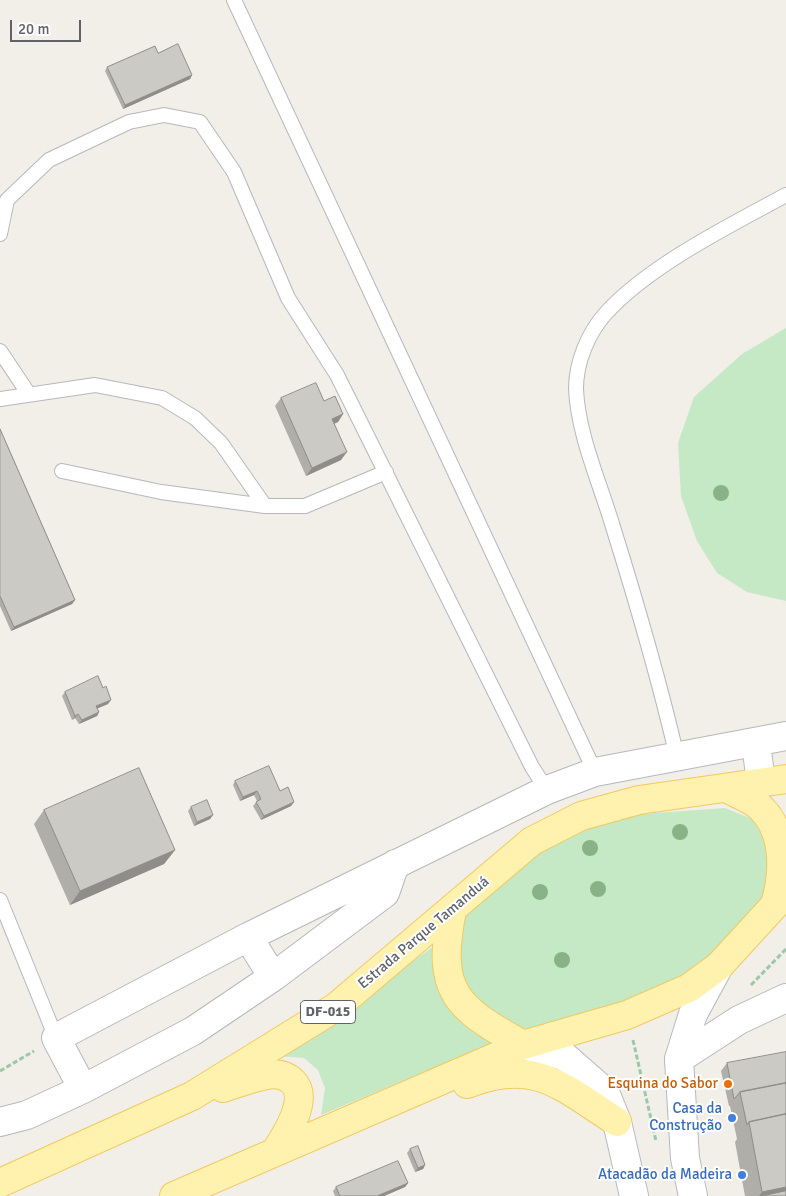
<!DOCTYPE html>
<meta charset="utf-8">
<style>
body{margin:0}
#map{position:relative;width:786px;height:1196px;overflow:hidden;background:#f1efe8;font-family:Signika,sans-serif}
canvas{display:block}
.scale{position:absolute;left:10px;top:20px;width:71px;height:22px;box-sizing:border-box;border:2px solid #5f6368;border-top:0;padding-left:6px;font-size:15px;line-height:18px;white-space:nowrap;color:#5f6368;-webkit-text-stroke:4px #fff;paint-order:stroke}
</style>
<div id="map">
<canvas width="786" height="1196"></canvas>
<div class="scale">20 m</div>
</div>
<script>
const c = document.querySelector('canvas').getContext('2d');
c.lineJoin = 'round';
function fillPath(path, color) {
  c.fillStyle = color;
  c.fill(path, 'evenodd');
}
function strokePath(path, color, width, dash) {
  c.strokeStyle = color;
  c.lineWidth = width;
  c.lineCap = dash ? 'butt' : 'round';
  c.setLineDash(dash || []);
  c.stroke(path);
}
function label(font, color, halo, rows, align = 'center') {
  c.font = font + ' Signika,sans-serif';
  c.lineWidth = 4;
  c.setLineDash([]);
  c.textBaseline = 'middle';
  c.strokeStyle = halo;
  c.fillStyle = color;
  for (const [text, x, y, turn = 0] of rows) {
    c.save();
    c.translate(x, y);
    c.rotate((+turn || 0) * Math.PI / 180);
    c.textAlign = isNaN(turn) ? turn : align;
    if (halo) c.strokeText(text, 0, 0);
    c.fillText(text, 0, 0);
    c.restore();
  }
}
const green = new Path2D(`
 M786,328V601L747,592L717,573L697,541L681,496L678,443L694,397L742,354Z
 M725,808L752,819L773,854L771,900L686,980L528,1037L467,995L455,939L462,913L537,850L585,827L641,814Z
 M440,942L498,1041L321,1115L325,1088L318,1070L304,1058L279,1056Z`);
const path = new Path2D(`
 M751,985L786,949
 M633,1040L656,1141
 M0,1071L34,1051`);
const lane = new Path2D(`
 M234,0L595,772
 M0,234L7,200L49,160L129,122L164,115L200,122L234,172L288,298L337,375L532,767L547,790
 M0,351L28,393
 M0,399L95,385L162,398L195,418L221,443L265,506
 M62,471L161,492L265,506H305L386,472
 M677,757C659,679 637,604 613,527C600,483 578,435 576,389C576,362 588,333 606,313C650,265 729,226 786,195
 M0,900L56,1038`);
const street = new Path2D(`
 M756,743L761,783
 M248,937L273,977
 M679,1059L739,1020L786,998
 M83,1089L56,1038L248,937L547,790L595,772L786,736
 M0,1122L27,1115L83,1089L193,1031L273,977L385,893L395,864`);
const secondary = new Path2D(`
 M523,1045L564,1056L605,1092L617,1122L634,1196
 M693,1196L685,1158L679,1059L693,1014L719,966`);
const primary = new Path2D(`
 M726,788C737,794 754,800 762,809C786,834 784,874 775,904
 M452,910C436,992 455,1007 523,1045
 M467,1084C535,1057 562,1087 617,1122
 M223,1088C238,1083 256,1076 272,1074C280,1074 288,1077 293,1082C310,1099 285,1137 275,1152
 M0,1183L192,1096L336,1007L532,841L581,816L639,800L786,779
 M174,1196L523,1045L627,1015L689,988L719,966L786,893`);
const trees = [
 [721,493],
 [680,832],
 [590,848],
 [598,889],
 [540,892],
 [562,960]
];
const wall = new Path2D(`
 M158,53L192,75L190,79L123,109L105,71L107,67Z
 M281,398L324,401L343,414L338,422L334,424L341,460L306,476L275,406Z
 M0,429L75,600L72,604L11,631L0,606Z
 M65,692L108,704L97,708L99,712L97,716L79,724L75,718L72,720L62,696Z
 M235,781L280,791L294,802L291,806L261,820L253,806L257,801L254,795L240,801L233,785Z
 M191,807L213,815L210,819L194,826L188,811Z
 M44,810L175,850L164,864L70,905L34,824Z
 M727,1063L786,1196H745L735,1142L737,1139L730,1106H729L721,1071Z
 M410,1149L425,1165L423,1169L415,1172L407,1153Z
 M408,1183L405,1187L384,1196H335L333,1191L336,1187Z`);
const shadedWall = new Path2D(`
 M192,75L190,79L123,109L125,105Z
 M343,414L338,422L326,427L332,419Z
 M347,452L341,460L306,476L312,468Z
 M75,600L72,604L11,631L14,627Z
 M111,700L108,704L94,710L96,706Z
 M99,712L97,716L79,724L82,720Z
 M78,714L75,718L72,720L75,716Z
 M257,791L254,795L240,801L243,797Z
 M294,802L291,806L261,820L264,816Z
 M213,815L210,819L194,826L197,822Z
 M175,850L164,864L70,905L80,891Z
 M425,1165L423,1169L415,1172L418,1168Z
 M408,1183L405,1187L384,1196H377Z
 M786,1187V1196H759L762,1192Z`);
const building = new Path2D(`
 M178,44L192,75L125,105L107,67L155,46L158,53Z
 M316,383L324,401L335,396L343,414L332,419L347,452L312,468L281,398Z
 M0,429L75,600L14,627L0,596Z
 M98,676L103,688L106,686L111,700L96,706L99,712L82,720L78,714L75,716L65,692Z
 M269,766L280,791L288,787L294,802L264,816L256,802L261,799L257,791L243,797L235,781Z
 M139,768L175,850L80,891L44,810Z
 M207,800L213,815L197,822L191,807Z
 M786,1052V1083L740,1092L735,1098L734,1099L727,1063Z
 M786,1083V1114L749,1122L747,1125L740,1092Z
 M786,1114V1187L762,1192L749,1122Z
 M418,1146L425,1165L418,1168L410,1149Z
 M398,1161L408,1183L377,1196H340L336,1187Z
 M786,1191V1196H762Z`);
const markers = [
 [728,1084,5,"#e8710a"],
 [732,1118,5,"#3f7fe0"],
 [742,1175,5,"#3f7fe0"]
];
const shields = [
 [328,1012,55]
];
const shieldNames = [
 ["DF-015",328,1012]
];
const streetNames = [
 ["Estrada Parque Tamanduá",424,933,-40]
];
const foodNames = [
 ["Esquina do Sabor",718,1084]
];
const shopNames = [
 ["Casa da",722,1109],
 ["Construção",722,1126],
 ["Atacadão da Madeira",732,1175]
];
fillPath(green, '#c5e8c5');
strokePath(lane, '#b5b8bc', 16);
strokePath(street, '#b5b8bc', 30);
strokePath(secondary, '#b6babf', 30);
strokePath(primary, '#f2c960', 30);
strokePath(path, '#9cc7a9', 3, [5, 2.5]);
strokePath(lane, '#fff', 14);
strokePath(street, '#fff', 28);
strokePath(secondary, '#fff', 28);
strokePath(primary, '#fff2af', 28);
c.fillStyle = '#89b387';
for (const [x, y] of trees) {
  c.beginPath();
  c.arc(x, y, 8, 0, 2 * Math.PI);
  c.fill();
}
fillPath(wall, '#afaea9');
fillPath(shadedWall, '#8f8d8a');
fillPath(building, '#cccac5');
strokePath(building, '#8f8d8a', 1);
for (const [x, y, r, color] of markers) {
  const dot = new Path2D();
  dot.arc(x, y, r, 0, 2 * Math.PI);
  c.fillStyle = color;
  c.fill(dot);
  strokePath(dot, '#fff', 2);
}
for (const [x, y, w] of shields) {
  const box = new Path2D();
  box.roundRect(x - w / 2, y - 11.5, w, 23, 4);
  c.fillStyle = '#fff';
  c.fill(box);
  strokePath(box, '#5f6368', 1);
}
label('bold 14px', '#5f6368', null, shieldNames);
label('15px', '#5f6368', '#fff', streetNames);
label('15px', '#c56008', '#fff', foodNames, 'right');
label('15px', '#366cbe', '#fff', shopNames, 'right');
</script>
